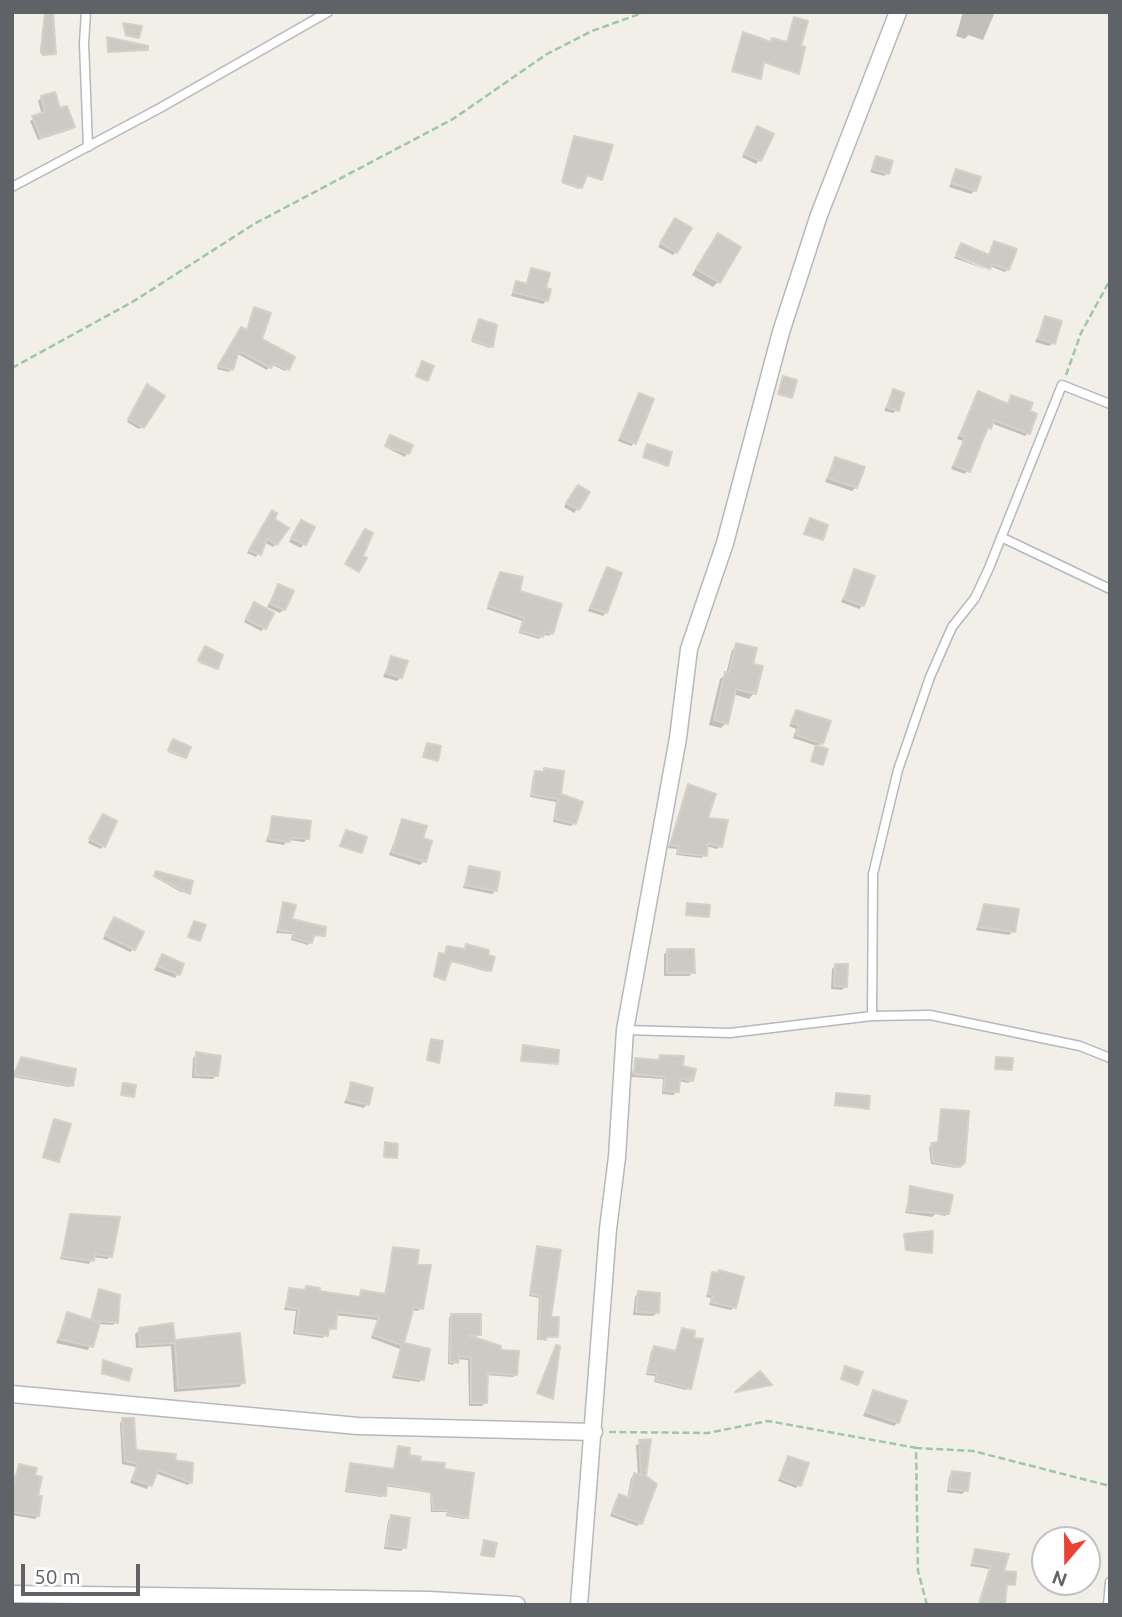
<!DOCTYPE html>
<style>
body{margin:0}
#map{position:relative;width:1122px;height:1617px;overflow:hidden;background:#f1efe8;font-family:Ubuntu,sans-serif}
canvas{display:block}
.frame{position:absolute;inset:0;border:14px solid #5f6368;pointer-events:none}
.north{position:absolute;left:1031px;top:1526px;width:70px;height:70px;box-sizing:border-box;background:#fff;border:2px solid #bfc1c3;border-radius:50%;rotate:200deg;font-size:19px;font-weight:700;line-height:28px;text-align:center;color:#5f6368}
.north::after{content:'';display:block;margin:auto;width:24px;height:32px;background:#ea4335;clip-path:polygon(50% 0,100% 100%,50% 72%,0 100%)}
.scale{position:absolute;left:21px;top:1564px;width:119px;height:32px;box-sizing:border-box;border:4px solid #5f6368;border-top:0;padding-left:9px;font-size:21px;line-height:24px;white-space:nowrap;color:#5f6368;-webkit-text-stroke:5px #fff;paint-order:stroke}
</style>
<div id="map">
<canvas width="1122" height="1617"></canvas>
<div class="frame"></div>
<div class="north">N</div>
<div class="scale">50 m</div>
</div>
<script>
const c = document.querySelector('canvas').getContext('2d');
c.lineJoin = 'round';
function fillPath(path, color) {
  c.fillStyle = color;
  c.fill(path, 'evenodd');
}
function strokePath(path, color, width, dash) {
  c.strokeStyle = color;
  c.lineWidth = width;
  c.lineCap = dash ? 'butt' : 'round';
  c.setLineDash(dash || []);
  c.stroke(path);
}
const shadow = new Path2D(`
 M45,12H51L53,55H42L40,52Z
 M963,12H995L983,40L968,35L965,39L956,36Z
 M124,24L138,37L136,38L125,36Z
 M742,36L770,44L772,40L803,49L797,73L762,62L758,79L732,72Z
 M107,39L146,49L107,52Z
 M42,97L73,127L70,130L38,140L30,121L42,115L38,101Z
 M757,128L759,160L756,164L742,157Z
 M573,140L601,179L585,176L579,189L562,183Z
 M877,158L888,173L884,176L870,172Z
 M956,171L975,190L971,194L949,187Z
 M675,220L676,252L673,255L658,247Z
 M718,235V282L713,287L692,275Z
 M995,243L1008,269L1005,272L956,253L961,245L987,256Z
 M955,256L987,270L954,258Z
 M531,270L544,290L547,300L543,304L511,296L517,283L525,285Z
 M255,309L260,340L287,369L285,371L271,364L267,370L236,353L229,372L217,369L239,332H246Z
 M1045,318L1053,343L1049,346L1035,342Z
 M478,323L495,326L490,348L472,342Z
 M147,386L142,427L139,429L127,422Z
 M893,391L897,410L893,413L884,411Z
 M978,393L1007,405L1012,397L1028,412V433L1025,436L991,423L965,474L951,469L963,441L957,439Z
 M639,396L634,443L631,446L618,441Z
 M389,438L411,445L405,457L385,447Z
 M646,448L666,465L643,458Z
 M835,459L856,487L852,491L825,482Z
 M574,491L577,509L574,513L564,507Z
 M270,516L276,544L273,547L264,542L256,557L247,553Z
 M301,522L313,528L301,548L289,542Z
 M607,569L606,612L603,616L588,611Z
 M855,571L863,605L859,609L841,602Z
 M501,574L551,633L549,636L543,634L539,639L519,633L522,621L487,609Z
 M278,586L284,609L280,613L267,607Z
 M254,605L264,628L261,631L244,622Z
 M737,645L751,665L754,693L749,699L733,694L726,723L721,728L709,725L720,679L726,674L732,650Z
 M204,650L216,668L215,669L198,662Z
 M391,658L401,677L397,681L383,677Z
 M796,712L821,743L817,747L820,765L811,762L817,746L793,738L796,729L789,726Z
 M172,742L184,757L183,758L168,752Z
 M545,770L574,823L571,826L553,822L556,802L530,797L533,776Z
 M688,786L720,846L717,849L706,846L702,858L676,855L677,849L668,848Z
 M273,818L307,839L304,842L288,840L284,845L266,842Z
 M101,819L103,846L101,849L88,843Z
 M402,821L421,839L424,861L420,865L389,855Z
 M469,868L495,891L492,894L463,888Z
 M155,874L188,893L181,892L154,877Z
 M284,904L290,921L323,935L312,937L308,945L291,940L292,934L276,933Z
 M984,906L1013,931L1009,935L976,930Z
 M114,919L134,949L130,952L103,939Z
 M467,946L488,972L449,961L443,979L434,977L439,956H445L448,947L464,951Z
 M668,951L693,972L689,976H664V954Z
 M162,956L178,974L175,978L154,970Z
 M835,966L846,986L842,990L831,989L832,969Z
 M523,1048L556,1063L521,1061Z
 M197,1054L216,1075L213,1079L192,1078L193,1058Z
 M660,1057L681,1068L692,1080L688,1083L678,1081L674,1095L662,1094L663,1079L631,1077L636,1060L657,1062Z
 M22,1059L71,1085L69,1087L13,1077Z
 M352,1084L367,1104L364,1108L344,1103Z
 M837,1095L867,1108L834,1106Z
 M942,1111L963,1161L956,1168L931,1164L929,1147L937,1144Z
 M54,1121L58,1161L56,1162L42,1158Z
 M911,1188L948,1214L945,1216L935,1214L932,1217L905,1213Z
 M71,1216L110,1256L107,1259L93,1257L89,1264L60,1259Z
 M905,1235L930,1252L906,1251Z
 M537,1248L549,1319L556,1336L537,1340L539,1298L529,1296Z
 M394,1249L415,1267L421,1308L418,1311L411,1310L402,1344L422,1379L419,1382L392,1378L400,1349L371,1338L377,1320L335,1315L334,1328L327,1331L323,1338L293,1334L296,1311L284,1310L289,1290L303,1291L307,1288L317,1293L358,1298L362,1292L384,1295Z
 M713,1274L734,1307L731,1310L709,1305L711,1298L706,1297Z
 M100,1291L116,1322L113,1325L98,1324L88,1350L56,1343L68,1314L90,1322Z
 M638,1293L657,1313L653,1316L633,1315L635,1297Z
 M452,1315L479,1334L474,1339L516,1374L513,1377L486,1375L485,1403L482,1406H469L468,1360L456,1359L453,1365L448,1364L449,1318Z
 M140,1330L173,1342L238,1335L243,1383L239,1387L174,1392L171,1346L136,1348L135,1334Z
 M683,1330L689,1388L686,1390L654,1382L655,1376L646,1375L651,1351L654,1348L675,1353Z
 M103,1362L127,1380L101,1374Z
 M873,1392L898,1422L894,1426L863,1416Z
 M123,1420L134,1452L174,1461L191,1482L188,1485L155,1473L147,1489L130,1483L136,1467L122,1464L120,1423Z
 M649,1441L641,1523L637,1526L610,1516L616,1499L620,1496L627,1499L631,1478L638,1476L636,1445Z
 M398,1448L418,1462L466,1517L464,1519L446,1516L447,1512H431L430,1493L385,1486L382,1497L345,1492L351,1465L393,1471Z
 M789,1458L799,1485L796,1488L778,1481Z
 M20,1466L36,1497L38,1516L35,1519L12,1515V1481Z
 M952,1473L966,1490L962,1494L947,1492L949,1477Z
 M391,1517L404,1547L401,1551L384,1549L388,1521Z
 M976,1551L1013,1584L1005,1587L1000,1603L979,1601L989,1569L970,1566Z`);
const building = new Path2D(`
 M45,12H53L56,54L43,55L41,50Z
 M794,17L808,21L801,46L805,47L799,74L764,62L761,79L732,71L743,32L771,42L772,38L787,42Z
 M123,23L142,26L139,38L126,35Z
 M107,37L148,46V50L108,52Z
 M55,92L60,108L67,106L75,127L41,138L32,116L45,112L41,96Z
 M757,126L774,134L761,161L744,154Z
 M574,136L613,145L602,180L587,175L582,188L562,182Z
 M876,156L893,161L889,174L872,169Z
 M956,169L981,177L976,191L951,183Z
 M675,218L692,228L677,253L660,243Z
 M718,233L741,247L720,283L696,269Z
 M994,241L1017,249L1009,270L992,264L990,269L956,255L961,243L989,255Z
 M531,268L550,273L546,288L551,289L548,301L513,292L516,281L527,284Z
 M254,307L271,313L262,339L295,357L289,370L274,363L271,368L239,351L233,370L218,366L241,327L247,330Z
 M1045,316L1062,321L1055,344L1038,338Z
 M479,319L497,325L493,347L472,340Z
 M422,361L434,366L428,381L416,376Z
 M783,376L797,380L792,398L778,394Z
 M147,384L165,396L144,428L128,419Z
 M893,389L904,393L899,411L887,407Z
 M978,391L1008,404L1011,395L1033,403L1030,411L1037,414L1030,434L994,420L991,429L988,427L970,472L954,465L965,437L960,435Z
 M639,393L654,399L636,444L620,438Z
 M390,435L413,445L409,454L385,446Z
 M647,444L672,452L668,466L643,457Z
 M835,457L865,467L857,488L828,478Z
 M578,485L590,492L579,510L566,503Z
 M272,510L277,513L275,519L289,528L277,545L267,539L261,555L249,550Z
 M810,518L828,525L823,540L804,534Z
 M301,520L315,527L306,545L291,538Z
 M365,529L373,533L363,556L367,558L359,572L345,564Z
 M607,567L622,573L607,613L590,608Z
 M854,569L875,576L864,606L844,599Z
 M500,572L523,577L520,591L562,604L553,634L545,632L543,637L520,631L524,618L488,606Z
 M278,584L294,591L285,610L270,604Z
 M254,602L274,613L266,629L246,619Z
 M736,643L757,648L753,664L763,666L756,694L736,689L728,724L714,720L725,672L729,673Z
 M205,646L223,655L218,669L198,660Z
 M391,656L408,661L402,678L386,673Z
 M796,710L831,721L823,744L796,735L799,725L791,723Z
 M173,739L191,747L186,758L168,750Z
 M427,743L441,746L438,761L423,757Z
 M816,745L828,749L823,765L811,761Z
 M544,768L564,771L561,794L583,802L576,824L555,819L558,799L532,795L535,771L544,772Z
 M688,784L716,794L708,818L728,820L722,847L708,843L707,856L678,853L679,846L670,845Z
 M103,814L117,821L105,847L89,839Z
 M272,816L311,821L309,839L291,838L289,842L269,839Z
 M402,819L427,826L423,838L432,841L426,862L392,852Z
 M346,830L367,837L362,853L340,846Z
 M469,866L500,872L497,891L465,885Z
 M156,871L193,881L190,894L154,876Z
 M283,902L296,905L292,919L326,927L325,936L314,935L312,943L292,938L294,932L278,930Z
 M687,903L710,905L709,917L686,915Z
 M984,904L1019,909L1015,932L978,927Z
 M114,917L144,932L135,950L105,935Z
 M194,921L206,925L200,941L188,937Z
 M466,944L489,950L488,955L495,957L491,971L451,961L445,980L434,976L439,953L445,954L447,946L465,949Z
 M667,949H694L695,973H667Z
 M162,954L184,964L180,975L157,966Z
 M835,964H848L847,987L834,986Z
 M431,1039L443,1041L439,1063L427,1060Z
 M523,1045L559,1050L558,1064L521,1061Z
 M196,1052L221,1056L218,1076L195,1075Z
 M660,1055L684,1056L683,1066L696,1069L693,1081L680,1078L679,1092L664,1091L665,1077L634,1074L635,1058L659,1060Z
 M21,1057L76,1069L73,1086L14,1075Z
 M996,1057L1013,1058L1012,1070L995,1069Z
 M351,1082L373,1088L369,1105L347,1100Z
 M123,1083L136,1085L134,1097L121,1095Z
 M836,1093L870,1096L869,1109L835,1105Z
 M941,1109L969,1111L965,1162L960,1167L933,1162L931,1143L938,1142Z
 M54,1119L71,1124L59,1162L43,1157Z
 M385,1142L398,1144L397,1158L384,1157Z
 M910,1186L953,1195L949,1214L907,1211Z
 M70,1214L120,1217L112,1257L95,1254L94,1261L62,1257Z
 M933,1231L932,1253L906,1250L904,1234Z
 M537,1246L561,1250L551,1317H559L558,1337H547L546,1340L539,1339L541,1296L530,1294Z
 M393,1247L419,1250L417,1265H431L423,1309L414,1307L404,1343L430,1349L424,1380L394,1375L402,1345L373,1335L379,1317L337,1312L336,1329L329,1328L328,1336L296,1332L299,1309L286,1307L289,1288L305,1290L306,1286L320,1288L319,1291L360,1297L361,1290L386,1294Z
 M719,1270L744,1277L736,1308L711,1302L713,1295L708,1294L712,1272L718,1273Z
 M99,1289L120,1295L118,1323L91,1320Z
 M638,1291L660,1293L659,1313L636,1312Z
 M67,1312L100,1323L93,1347L59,1339Z
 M451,1314H481V1335H467L501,1346V1350L519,1351L517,1375L488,1373L487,1403H471V1358L459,1356L458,1363L450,1362Z
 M173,1323L175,1340L240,1333L245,1383L178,1388L175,1343L140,1345L139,1328Z
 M682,1328L695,1331L694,1338L703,1339L691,1389L656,1380L657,1373H647L654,1346L676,1351Z
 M556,1345L560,1346L553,1399L537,1393Z
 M103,1360L132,1369L129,1381L102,1373Z
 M845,1366L863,1372L858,1385L841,1379Z
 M760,1371L772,1385L735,1392Z
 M873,1390L907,1401L899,1423L866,1412Z
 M122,1418H134L136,1450L176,1454L175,1460L193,1463L192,1483L158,1470L152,1486L132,1479L138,1464L125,1461Z
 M651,1439L646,1476L657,1484L642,1524L612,1513L619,1494L629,1498L634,1473L641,1475L639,1440Z
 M398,1446L410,1448L409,1455L421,1457L420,1461L445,1463L444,1469L474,1473L468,1518L447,1514L448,1510H433L431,1492L387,1484L386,1496L346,1490L350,1463L394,1469Z
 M788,1456L809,1463L801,1486L780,1478Z
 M19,1464L37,1468L35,1475L42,1477L38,1496H42L39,1516L12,1512V1491Z
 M952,1471L970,1473L968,1491L949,1489Z
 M391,1515L410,1518L406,1548L386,1546Z
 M484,1540L497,1543L494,1557L481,1555Z
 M975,1549L1009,1554L1004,1571L1016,1572L1015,1585L1007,1584L1005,1605H979L991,1566L972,1563Z`);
const path = new Path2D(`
 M12,368L134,301L254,224L453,119L547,54L592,31L645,12
 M1066,375L1081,333L1110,280
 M609,1432L708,1433L768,1421L917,1448
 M927,1605L918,1571L916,1448L973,1451L1110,1486`);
const service = new Path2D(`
 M86,12L84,43L88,147
 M12,187L160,108L328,12
 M1001,537L1110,589
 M872,1016L873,874L898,770L930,677L952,627L975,598L989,568L1062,385L1110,404
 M625,1030L730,1033L872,1016L930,1015L1080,1046L1110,1058
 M1108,1605L1110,1582`);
const minor = new Path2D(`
 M12,1394L358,1426L594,1432
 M12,1594L429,1600L517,1605
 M579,1605L608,1229L617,1157L625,1030L678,738L689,649L725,543L781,332L819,215L898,12`);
fillPath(shadow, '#0003');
fillPath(building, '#cccac5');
strokePath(building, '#d6d1c6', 2);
strokePath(service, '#b5b8bc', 11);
strokePath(minor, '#b5b8bc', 19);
strokePath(path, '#9cc7a9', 2.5, [7, 3.5]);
strokePath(service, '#fff', 8);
strokePath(minor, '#fff', 16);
</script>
